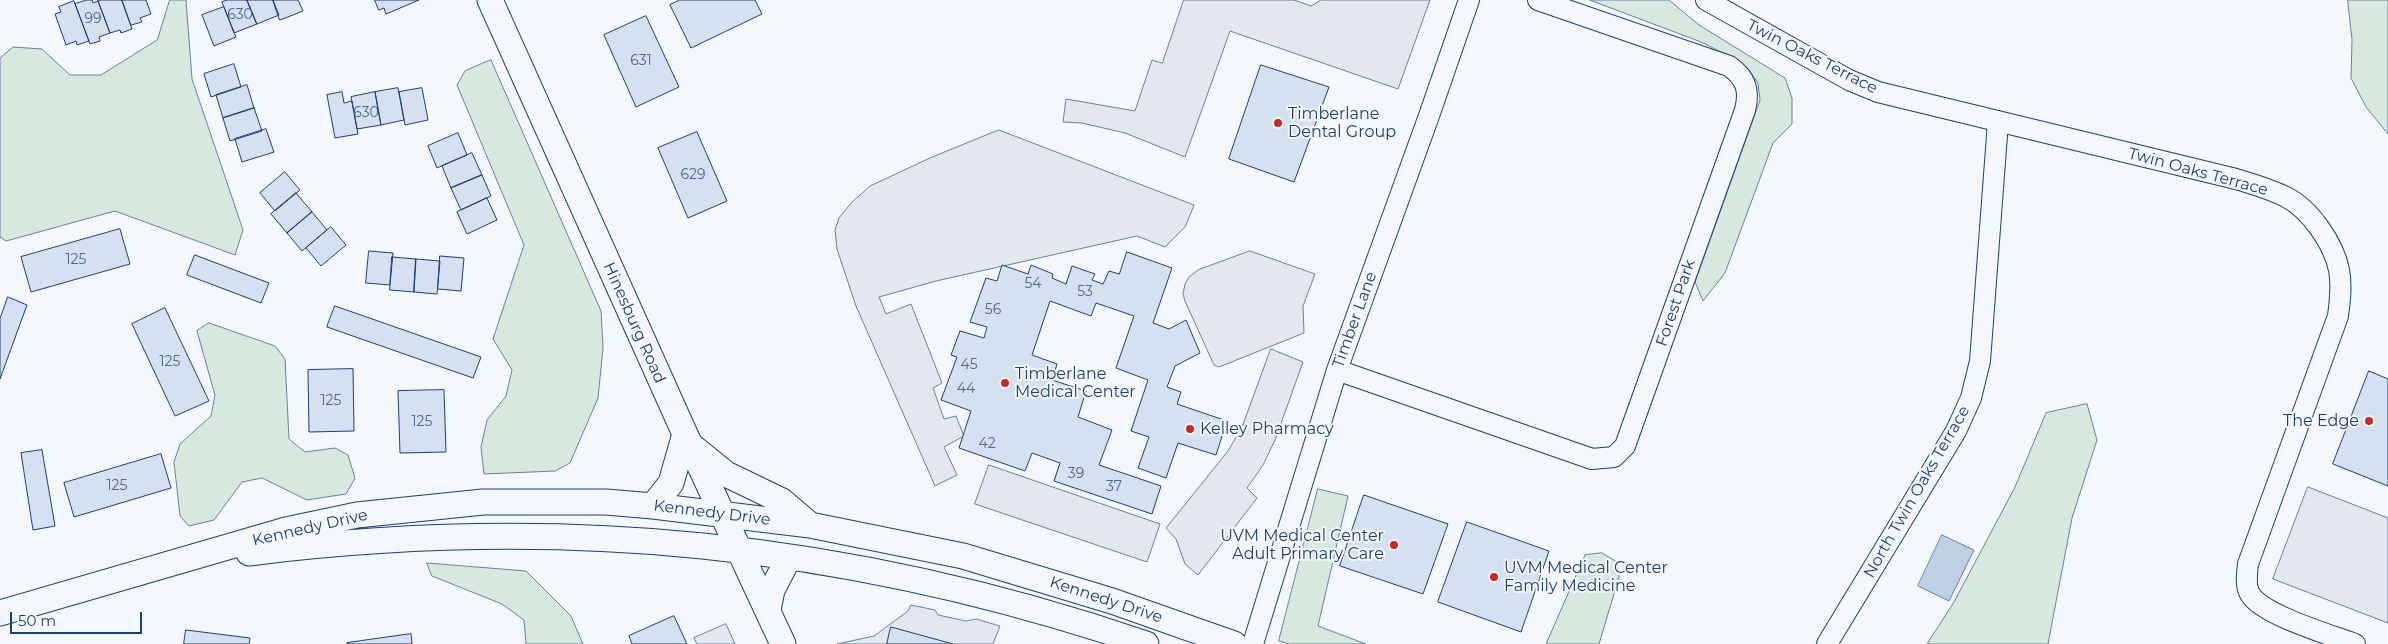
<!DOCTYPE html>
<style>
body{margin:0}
#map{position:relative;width:2388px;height:644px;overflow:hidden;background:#f4f7fb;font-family:Montserrat,sans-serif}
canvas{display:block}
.scale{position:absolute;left:10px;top:612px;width:132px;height:22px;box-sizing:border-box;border:2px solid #1d3f73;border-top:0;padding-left:6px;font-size:15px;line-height:18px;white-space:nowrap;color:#1d3f73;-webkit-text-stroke:4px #f4f7fb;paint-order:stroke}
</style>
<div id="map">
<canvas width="2388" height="644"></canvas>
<div class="scale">50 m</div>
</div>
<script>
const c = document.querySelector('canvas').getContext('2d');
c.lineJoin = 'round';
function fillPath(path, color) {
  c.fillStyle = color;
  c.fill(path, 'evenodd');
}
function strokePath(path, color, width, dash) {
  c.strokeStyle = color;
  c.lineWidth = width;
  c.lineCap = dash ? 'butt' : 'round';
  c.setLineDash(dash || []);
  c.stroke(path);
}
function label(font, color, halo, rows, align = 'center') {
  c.font = font + ' Montserrat,sans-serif';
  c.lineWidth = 4;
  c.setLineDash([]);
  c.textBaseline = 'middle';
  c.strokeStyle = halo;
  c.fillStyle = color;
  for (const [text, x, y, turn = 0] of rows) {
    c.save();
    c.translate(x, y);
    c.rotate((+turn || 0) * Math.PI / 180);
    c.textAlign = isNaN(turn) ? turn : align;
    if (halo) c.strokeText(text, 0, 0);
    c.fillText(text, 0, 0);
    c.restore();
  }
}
const green = new Path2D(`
 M170,0H186L192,79L243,230L235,255L115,211L6,241L0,237V58L13,47L42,49L70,75H101L157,40Z
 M1590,0H1669L1699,25L1785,78L1792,98V124L1773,143L1725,273L1703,301L1695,282L1760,100L1758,83L1749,70L1733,58L1701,42Z
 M2348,0H2388V134L2366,107L2351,78L2352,40Z
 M491,60L601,311L603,348L598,398L570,463L555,471L484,474L481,447L487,420L506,396L512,370L493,339L524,245L457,85L465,71Z
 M209,323L275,346L285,359L289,439L305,452L335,448L348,455L355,478L346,494L307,500L262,478L242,482L214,520L189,526L180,516L174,462L180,444L211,416L215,395L197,331Z
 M2087,404L2097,440L2072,518L2048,644H1927L1954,602L2015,487L2046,413Z
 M1318,489L1348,496L1318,626L1366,644H1289L1279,641Z
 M1602,553L1617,562L1619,577L1599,644H1546L1585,555Z
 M427,563L526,571L571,616L583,644H526L524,620L502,604L432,576Z`);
const parking = new Path2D(`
 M1184,0H1294L1311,6L1321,0H1430L1398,89L1230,31L1185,157L1125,133L1082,123L1063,122L1066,99L1135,111L1152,60L1162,63Z
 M999,130L1194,205L1185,227L1165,247L1137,236L936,281L879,297L886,314L911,304L942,383L933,388L944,419L956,416L964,436L944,447L957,475L935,486L856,306L837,249L835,230L839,218L851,203L870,186L930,158Z
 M1250,251L1315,274L1303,306L1304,333L1219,367L1214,365L1185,301L1183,294L1185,284L1189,277L1198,270Z
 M1271,349L1303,362L1275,440L1263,465L1247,488L1257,498L1198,575L1185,564L1176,539L1166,528L1228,451L1242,427Z
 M989,465L1160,524L1147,562L975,504Z
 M2308,487L2388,518V623L2273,579Z
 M911,605L935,610L938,615L966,621L976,619L1000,626L993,644H837L874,636L908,611Z
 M726,624L735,644H697L694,638Z`);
const water = new Path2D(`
 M1942,535L1974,550L1949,601L1918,586Z`);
const building = new Path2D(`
 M87,0H92L93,3L98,1L110,33L99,37L100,41L90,44L75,4Z
 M102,0H122L132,29L121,33L120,30L110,33L98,1Z
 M122,0H146L151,14L140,18L142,22L131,25Z
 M228,0H247L257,24L234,33L222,2Z
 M247,0H273L279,15L257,24Z
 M273,0H298L303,11L280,20Z
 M375,0H419L386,14L384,8L379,10Z
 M680,0H755L762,14L691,48L670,5Z
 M74,1L89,41L77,45L76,41L66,45L55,14L61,12L59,7Z
 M224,7L236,37L214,46L202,15Z
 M646,16L679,87L636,107L604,35Z
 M234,64L241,87L211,97L204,74Z
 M1261,65L1329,87L1294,182L1229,159Z
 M247,85L254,108L223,118L216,95Z
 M398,88L404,120L381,125L375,92Z
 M422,88L428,120L405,125L399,92Z
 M342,92L344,103L352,101L358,134L335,138L327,95Z
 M375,92L381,125L357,129L351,97Z
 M254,108L262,131L230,141L223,118Z
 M266,129L274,152L242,162L235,139Z
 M697,132L727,201L688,218L658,148Z
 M458,133L467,155L437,168L428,146Z
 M472,153L482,175L451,188L442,166Z
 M285,172L300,190L275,211L260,193Z
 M482,175L491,196L461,210L451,188Z
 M296,193L312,212L287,233L271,214Z
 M487,198L497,220L467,234L457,212Z
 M312,212L327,230L302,251L287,233Z
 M331,227L346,245L321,266L306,248Z
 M120,229L130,264L31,292L21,257Z
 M369,251L393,253L390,285L366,283Z
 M1127,252L1172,268L1153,323L1169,329L1186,320L1200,353L1175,366L1167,387L1181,392L1177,404L1227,421L1216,455L1178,443L1166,478L1138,468L1149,437L1131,431L1148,380L1116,368L1134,316L1096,303L1091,316L1050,301L1032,355L1057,364L1052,380L1086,391L1078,417L1112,430L1099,465L1161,486L1152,514L1054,481L1060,463L1032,453L1025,471L959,448L971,411L941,400L957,357L951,355L960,331L984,338L987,327L970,322L986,278L997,281L1002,265L1028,274L1031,265L1053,274L1052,278L1066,284L1072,266L1095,274L1092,280L1103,284L1109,271L1119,274Z
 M195,255L269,283L261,303L187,275Z
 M440,256L464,258L461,291L438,289Z
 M392,257L416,259L414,292L390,290Z
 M416,259L440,261L437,294L414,292Z
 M8,297L27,305L0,379V319Z
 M335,306L481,357L473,378L327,327Z
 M165,308L209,401L175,416L132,324Z
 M353,369L354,431L309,432L308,370Z
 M2369,371L2388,379V486L2333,464Z
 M444,390L446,452L400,453L398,391Z
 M42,450L55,526L33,530L21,453Z
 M161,454L171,488L74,517L64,483Z
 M1364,495L1448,524L1423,594L1340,566Z
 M1467,522L1549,551L1521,632L1438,602Z
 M674,616L687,644H632L629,636Z
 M891,627L953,644H887Z
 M186,630L250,638L249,644H184Z
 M411,634L412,644H347V643Z`);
const minor = new Path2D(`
 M1706,0L1849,80L1878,92L2236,179C2253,184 2270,189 2286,197C2310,209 2334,244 2339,270C2342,285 2340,301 2338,316L2248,564C2247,573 2245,586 2250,594C2262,615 2331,635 2355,644
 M1337,370L1592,459L1614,457L1625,446L1745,110C1750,90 1746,78 1729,66L1538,0
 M1253,644L1337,370L1430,113L1469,0
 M1827,644L1956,431L1971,398L1980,361L1998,122`);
const major = new Path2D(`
 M490,0L685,434L783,644
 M694,448L726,474L782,501L810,525
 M653,506L671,483L685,434
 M249,553C559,514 850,543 1146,644
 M768,610L772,590L789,557
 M0,613L286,530L357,515L483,502H606L653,506L810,525L963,556L1112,601L1234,644`);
const markers = [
 [1278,123,5,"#c62828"],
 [1005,383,5,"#c62828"],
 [2369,421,5,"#c62828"],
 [1190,429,5,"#c62828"],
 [1394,545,5,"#c62828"],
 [1494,577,5,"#c62828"]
];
const numberNames = [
 ["630",240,15],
 ["99",93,19],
 ["631",641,61],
 ["630",366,113],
 ["629",693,175],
 ["125",76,260],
 ["54",1033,284],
 ["53",1085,292],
 ["56",993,310],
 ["125",170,362],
 ["45",969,365],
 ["44",966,389],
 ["125",331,401],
 ["125",422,422],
 ["42",987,444],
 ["39",1076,474],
 ["125",117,486],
 ["37",1114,487]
];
const streetNames = [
 ["Twin Oaks Terrace",1812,57,27],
 ["Twin Oaks Terrace",2198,172,15],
 ["Forest Park",1676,303,-71],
 ["Timber Lane",1355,320,-70],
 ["Hinesburg Road",634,323,66],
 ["North Twin Oaks Terrace",1917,492,-60],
 ["Kennedy Drive",712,513,7],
 ["Kennedy Drive",310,528,-13],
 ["Kennedy Drive",1106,600,18]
];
const poiNames = [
 ["Timberlane",1288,114],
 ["Dental Group",1288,132],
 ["Timberlane",1015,374],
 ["Medical Center",1015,392],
 ["The Edge",2359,421,"right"],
 ["Kelley Pharmacy",1200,429],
 ["UVM Medical Center",1384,536,"right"],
 ["Adult Primary Care",1384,554,"right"],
 ["UVM Medical Center",1504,568],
 ["Family Medicine",1504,586]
];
fillPath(green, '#d7e8df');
strokePath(green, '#687fa3', 1);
fillPath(parking, '#e3e8f0');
strokePath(parking, '#687fa3', 1);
fillPath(water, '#bed0e5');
strokePath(water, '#687fa3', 1);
fillPath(building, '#d5e0f0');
strokePath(building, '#1d3f73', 1);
strokePath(minor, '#1d3f73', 22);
strokePath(major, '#1d3f73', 27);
strokePath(minor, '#f4f7fb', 20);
strokePath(major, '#f4f7fb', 25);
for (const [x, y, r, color] of markers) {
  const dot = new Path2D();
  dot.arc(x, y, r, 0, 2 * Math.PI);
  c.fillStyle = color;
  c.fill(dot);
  strokePath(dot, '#f4f7fb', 2);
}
label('14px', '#4b6792', null, numberNames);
label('16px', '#1d3f73', '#f4f7fb', streetNames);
label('16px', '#1d3f73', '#f4f7fb', poiNames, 'left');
</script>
